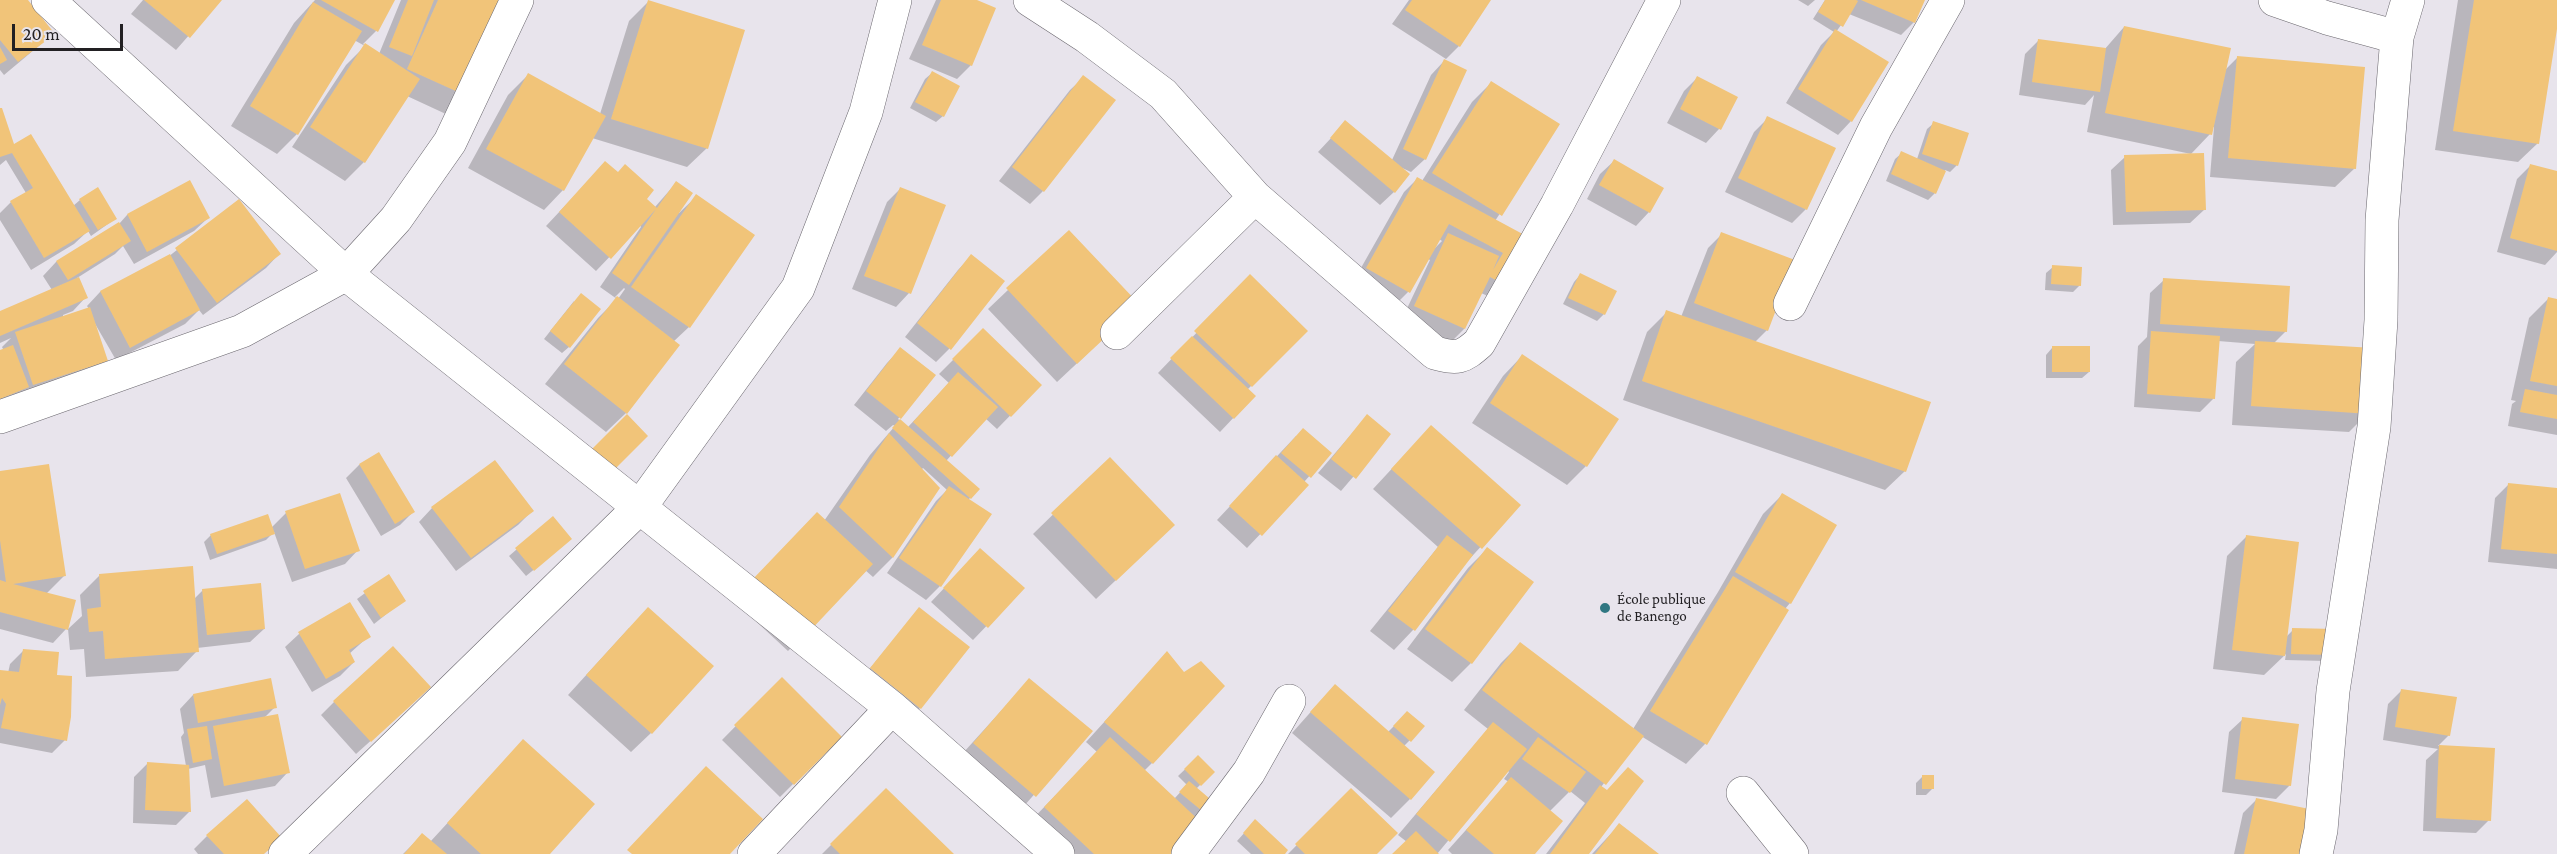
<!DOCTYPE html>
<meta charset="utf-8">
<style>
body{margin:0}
#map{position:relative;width:2557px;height:854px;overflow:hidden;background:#e8e4ec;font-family:"Crimson Pro",serif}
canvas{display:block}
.scale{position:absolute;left:12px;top:24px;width:111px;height:27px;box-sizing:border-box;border:3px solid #222023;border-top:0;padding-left:8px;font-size:18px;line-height:21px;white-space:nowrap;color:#222023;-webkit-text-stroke:4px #e8e4ec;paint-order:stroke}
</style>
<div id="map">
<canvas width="2557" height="854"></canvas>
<div class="scale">20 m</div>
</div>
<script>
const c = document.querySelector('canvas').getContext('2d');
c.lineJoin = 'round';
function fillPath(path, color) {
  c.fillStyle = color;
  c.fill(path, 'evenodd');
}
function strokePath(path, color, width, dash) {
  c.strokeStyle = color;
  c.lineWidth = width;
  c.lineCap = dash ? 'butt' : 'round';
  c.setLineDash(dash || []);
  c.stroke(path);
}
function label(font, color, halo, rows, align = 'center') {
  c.font = font + ' "Crimson Pro",serif';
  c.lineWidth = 6;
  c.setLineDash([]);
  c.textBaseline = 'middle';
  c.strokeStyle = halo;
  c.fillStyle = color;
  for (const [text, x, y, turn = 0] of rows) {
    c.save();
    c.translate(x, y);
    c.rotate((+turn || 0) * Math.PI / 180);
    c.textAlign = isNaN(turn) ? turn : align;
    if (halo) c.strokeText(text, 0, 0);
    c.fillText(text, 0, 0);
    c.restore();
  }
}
const shadow = new Path2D(`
 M2,0H27L53,34L4,75L0,70V1Z
 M143,0H220L176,50L131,14Z
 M315,0H394L376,31L363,44L379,54L401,0H511L448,115L407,96L364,162L345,181L292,147L346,65L365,46L354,40L297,134L277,154L231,126L294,23Z
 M936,0H973L971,65L957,79L909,59Z
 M1409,0H1489L1459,46L1446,59L1392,24Z
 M1798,0H1815L1808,6Z
 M1825,0H1923L1914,22L1901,35L1849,14L1836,32L1851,121L1838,135L1786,103L1821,45L1834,32L1813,19Z
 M2458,0H2557V20L2538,143L2518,162L2435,150Z
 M649,1L707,148L687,167L592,138L563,190L544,210L468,168L508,95L528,75L600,114L629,21Z
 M2124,27L2224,71L2238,57L2355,168L2335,187L2210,177L2214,127H2212L2210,134L2191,154L2087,132L2094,95L2085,105L2019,95L2025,54L2038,41L2104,50Z
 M1444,61L1425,159L1411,172L1402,168L1394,192L1380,205L1318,152L1346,122L1392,160L1431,75Z
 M932,73L943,116L936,122L910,108L925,79Z
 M1084,77L1043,191L1030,204L999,181L1070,90Z
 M1697,78L1736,97L1719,129L1706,143L1667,123L1684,91Z
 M1491,83L1558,125L1495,221L1528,239L1490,297L1481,293L1464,329L1451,342L1402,319L1430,260L1428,259L1408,292L1395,305L1353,282L1404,192L1417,179L1422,181L1472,102ZM1439,239L1442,241L1434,249Z
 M0,110L13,147L73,206L80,200L115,219L91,236L88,231L74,244L31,270L0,220V213L11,202L26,193L6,160L0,165Z
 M1768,118L1806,209L1792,223L1725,192L1754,132Z
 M1934,123L1957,165L1950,172L1945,170L1935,193L1928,200L1886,181L1895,159L1902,153L1917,159L1927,129Z
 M2125,157L2204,210L2190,223L2113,225L2111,170Z
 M1614,161L1649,212L1636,226L1587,199L1600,174Z
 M2530,166L2557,172V252L2545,265L2497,252L2517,179Z
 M592,177L645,199L655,207L676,183L679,213L697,196L689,327L673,342L626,413L606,432L545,384L598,318L617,299L600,287L641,227L640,225L596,271L546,226ZM624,288L625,289L618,299L615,297Z
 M189,182L208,218L194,231L134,264L123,246L115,254L77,278L86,297L73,311L63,315V317L89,309L87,306L100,292L168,257L239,201L279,254L266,268L203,315L199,310L185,324L116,360L94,322L106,360L93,374L0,406V352L4,351L2,347L11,338L0,343V313L52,290L43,276L56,262L119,224L127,215Z
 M900,189L909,293L896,307L852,289L887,202Z
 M1069,232L1119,324L1057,382L988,309Z
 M1722,234L1767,330L1754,343L1905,471L1885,490L1623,400L1647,332L1667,312L1681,317L1708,248Z
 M971,256L949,349L936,362L905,337L958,270Z
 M2053,267L2080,285L2073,292L2045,290L2046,273Z
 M1580,275L1615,292L1604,314L1597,321L1563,304L1574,282Z
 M1250,277L1306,331L1247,390L1254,396L1220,432L1158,373Z
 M2164,280L2286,331L2273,344L2368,413L2349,432L2232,425L2236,362L2255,344L2218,341L2214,398L2200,412L2134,407L2138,346L2147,337L2150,293Z
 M2548,299L2557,300V435L2508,426L2512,404L2516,401L2511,400L2529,318Z
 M574,301L569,347L562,353L544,339Z
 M983,330L1040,385L997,429L985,418L946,461L978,490L968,500L989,515L940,586L926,600L887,573L936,501L947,490L923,468L921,470L938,488L892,558L873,577L865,570L788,651L734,601L824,521L870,455L895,426L893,425L886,431L854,405L887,363L900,349L934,375L898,419L908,427L949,383L939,374Z
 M2052,348L2089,372L2082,378H2046V355Z
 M1522,356L1586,466L1567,485L1472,423L1503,376Z
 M1367,416L1389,435L1341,491L1318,473Z
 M1296,436L1330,453L1304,482L1307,485L1247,548L1217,520Z
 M1412,447L1519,505L1464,565L1413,630L1394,650L1370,631L1438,547L1373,489Z
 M378,454L413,512L400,525L381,536L346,478L359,465Z
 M1110,459L1154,544L1096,599L1033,534Z
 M0,472L64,576L46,594L66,629L53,643L0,629Z
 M2509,484L2557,489V569L2488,562L2495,498Z
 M1782,495L1790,603L1785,609L1787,610L1705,744L1686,764L1641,736L1601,787L1587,854H1546L1585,803L1570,791L1550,811L1533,854H1452L1448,850L1509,782L1504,779L1509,772L1507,770L1437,854H1395L1407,842L1398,835L1488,729L1464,710L1501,663L1520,644L1633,729L1718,592L1763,514Z
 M432,508L532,511L518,525L456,571L419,522Z
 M286,513L358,550L345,564L292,582L274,532L266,540L210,560L204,542L211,535L271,528Z
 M553,518L564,545L526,576L509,556Z
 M2246,537L2286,637L2293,630L2333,631L2325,661L2285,660L2286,654L2264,675L2213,669L2227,556Z
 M1487,549L1471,663L1452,682L1407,649L1468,568Z
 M967,564L1022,589L973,640L931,602Z
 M100,575L194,599L203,590L264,629L250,642L197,648V651L178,671L86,677L84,649L70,650L68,629L82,616L80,595Z
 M388,576L404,600L374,624L357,599Z
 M349,604L369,636L349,654L354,662L340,676L312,692L285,647L299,634Z
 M919,609L920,708L907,721L858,683Z
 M629,628L651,733L631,752L568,695Z
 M24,650L56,676L65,740L52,753L0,743V672L8,673L10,664Z
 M1167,653L1152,763L1144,771L1174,799L1187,785L1178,776L1198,757L1213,772L1196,789L1214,804L1175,854H1054L1025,827L1097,752L1086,742Z
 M782,679L840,737L780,797L722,740Z
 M1029,680L1090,732L1015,816L954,763Z
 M2402,690L2449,735L2438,746L2493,749L2489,820L2476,833L2423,831L2426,760L2438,749L2383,740L2388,704Z
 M193,695L275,707L264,718L288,772L275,786L211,798L205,765L188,769L190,811L176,825L133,823L134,777L148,763L186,766L181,737L184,733L180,709Z
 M415,701L356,754L321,715L334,702Z
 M1316,706L1388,732L1407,713L1423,727L1404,746L1410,799L1391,818L1292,733Z
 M2243,719L2290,785L2276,799L2222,792L2229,732Z
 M523,741L548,854H403L422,835L430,842Z
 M1923,776L1933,788L1926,795H1916V783Z
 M886,790L952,854H822Z
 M1351,790L1375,854H1288Z
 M2256,800L2309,854H2234L2243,813Z
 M1255,821L1283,854H1251L1237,841Z
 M1619,825L1656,854H1592Z
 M207,836L263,854H198L194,849Z`);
const building = new Path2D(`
 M0,0H28L55,34L18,62L0,40Z
 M144,0H222L190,38Z
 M321,0H395L378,32Z
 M408,0H434L412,56L389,47Z
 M438,0H513L469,97L407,69Z
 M648,0L745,30L708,149L611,119Z
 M941,0H977L996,8L972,66L922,45Z
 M1412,0H1491L1460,47L1405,10Z
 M1825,0H1856L1858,1L1843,27L1818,12Z
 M1861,0H1925L1915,23Z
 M2474,0H2557V29L2539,144L2453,131Z
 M313,2L362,31L298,135L250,106Z
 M2124,26L2231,48L2212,135L2105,113Z
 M1835,29L1889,62L1852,122L1798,89Z
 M2038,39L2106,48L2100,92L2032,82Z
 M365,43L420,79L365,163L310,127Z
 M0,47L7,60L0,64Z
 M2237,56L2365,67L2356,169L2228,158Z
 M1444,59L1467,70L1426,160L1403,149Z
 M932,71L960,86L944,117L915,102Z
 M528,73L606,116L564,191L486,149Z
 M1083,75L1116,100L1044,192L1012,167Z
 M1697,76L1738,97L1721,130L1680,109Z
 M1491,81L1560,124L1502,216L1432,173Z
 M0,108H2L14,144L31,134L90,231L44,258L10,201L33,188L12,153L0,157Z
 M1767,116L1836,148L1807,210L1738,178Z
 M1345,120L1410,174L1395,193L1330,138Z
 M1933,121L1969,133L1958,166L1922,154Z
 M1901,151L1946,171L1936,194L1891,174Z
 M2204,153L2206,210L2126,212L2124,155Z
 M1614,159L1664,188L1650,213L1599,185Z
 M605,161L618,172L625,164L654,190L647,199L657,208L676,181L693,193L629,285L612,273L656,209L611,259L559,212Z
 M2530,164L2557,171V251L2510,238Z
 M1417,177L1530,238L1505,285L1490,277L1465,329L1414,306L1448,233L1499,256L1493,270L1503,253L1449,224L1410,293L1366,268Z
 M190,180L210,218L147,252L127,214Z
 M98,187L117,219L98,230L79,199Z
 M900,187L946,205L911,294L864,276Z
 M696,194L755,235L690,328L631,287Z
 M239,199L281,254L217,303L175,248Z
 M119,222L131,241L68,280L56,261Z
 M1069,230L1140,305L1077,364L1006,288Z
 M1721,232L1795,260L1768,331L1694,303Z
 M170,254L200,310L130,348L100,291Z
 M971,254L1005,281L951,350L917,323Z
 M2052,265L2082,267L2081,286L2051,284Z
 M1580,273L1617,291L1605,315L1568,298Z
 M1250,274L1308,331L1252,387L1194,331Z
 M79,277L88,298L0,336V311Z
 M2163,278L2290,286L2287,332L2160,324Z
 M581,293L601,309L570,348L550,331Z
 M617,296L680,345L627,414L564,364Z
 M2548,297L2557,299V386L2530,381Z
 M90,307L108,361L33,385L15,332Z
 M1666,310L1931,402L1906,472L1642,381Z
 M983,328L1042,385L1011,417L952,359Z
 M2151,331L2220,336L2215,399L2147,394Z
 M1192,336L1256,396L1234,419L1170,358Z
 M2255,341L2374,348L2370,414L2251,406Z
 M13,345L29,387L0,399V350Z
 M2052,346H2090V372H2052Z
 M900,347L936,375L901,419L866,391Z
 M1522,354L1619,419L1587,467L1490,403Z
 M958,372L998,407L952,457L913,422Z
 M2525,389L2557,395V419L2520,412Z
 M627,414L648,436L613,471L591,450Z
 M1367,414L1391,434L1356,479L1331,459Z
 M900,419L980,489L971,499L892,428Z
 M1431,425L1521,505L1482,549L1391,469Z
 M1303,428L1332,453L1311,478L1281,453Z
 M889,433L940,488L893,558L839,507Z
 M379,452L415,512L395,524L359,464Z
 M1276,455L1309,485L1262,536L1229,506Z
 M1110,457L1175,525L1116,581L1051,513Z
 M495,460L534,511L471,558L431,507Z
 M49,464L66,576L13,584L76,600L68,630L0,612V580L6,582L0,540V471Z
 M2508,483L2557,488V554L2501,549Z
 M949,486L992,514L941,587L899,558Z
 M340,493L360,551L305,569L285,511Z
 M1782,493L1837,525L1791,604L1735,572Z
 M817,512L873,564L808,633L752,580Z
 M268,514L275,534L217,554L210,534Z
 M553,516L572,539L534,571L515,548Z
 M1447,535L1473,555L1415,631L1388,611Z
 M2246,535L2299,542L2285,656L2232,650Z
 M1487,547L1534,582L1472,664L1425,629Z
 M980,548L1025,588L988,628L943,588Z
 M193,566L199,652L105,659L103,631L89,632L87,609L101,607L99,574Z
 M389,574L406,601L381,618L363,591Z
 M1733,576L1789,610L1707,745L1650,711Z
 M261,583L265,629L207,635L202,589Z
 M350,602L371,637L349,650L355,662L326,679L298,632Z
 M648,607L714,666L652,734L586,675Z
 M919,607L970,647L921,709L870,668Z
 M2292,628L2334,629L2333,655L2291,654Z
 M1520,642L1644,736L1606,785L1482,690Z
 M393,646L431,687L371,742L333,701Z
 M23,649L59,652L57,675L72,676L71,717L67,741L1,728L6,704L2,698L0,705V670L19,672Z
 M1167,651L1184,672L1201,661L1225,686L1153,764L1104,722Z
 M782,677L842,737L794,785L734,725Z
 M271,678L277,708L198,723L193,694Z
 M1029,678L1093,731L1036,797L973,743Z
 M1335,684L1435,772L1411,800L1310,712Z
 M2401,689L2457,697L2450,736L2395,727Z
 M1407,711L1425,726L1411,742L1393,726Z
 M278,714L290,773L224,786L213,726Z
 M2242,717L2299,724L2291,786L2235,779Z
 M1493,722L1527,749L1450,842L1416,814Z
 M207,726L212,759L193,763L187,729Z
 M1110,737L1204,825L1177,854H1094L1044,807Z
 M1538,737L1586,772L1570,793L1522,759Z
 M523,739L595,804L550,854H481L447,823Z
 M2439,745L2495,748L2491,821L2436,818Z
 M1198,755L1215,772L1201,786L1184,769Z
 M147,762L189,765L191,812L145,810Z
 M706,766L763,819L730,854H632L627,850Z
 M1628,767L1644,781L1589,854H1550L1600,785L1607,790Z
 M1922,775H1934V789H1922Z
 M1511,777L1563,821L1535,854H1494L1466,830Z
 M1189,781L1216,804L1207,815L1179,792Z
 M886,788L954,854H840L830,844Z
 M1351,788L1398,833L1377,854H1305L1295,844Z
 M2256,798L2319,811L2310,854H2244Z
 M247,799L282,838L264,854H224L206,835Z
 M1255,819L1288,850L1285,854H1264L1243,833Z
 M1619,823L1659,854H1595Z
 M1416,831L1439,854H1392Z
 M422,833L447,854H404Z`);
const minor = new Path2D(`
 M48,0L346,274L892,708L1058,854
 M1030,0L1087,37L1163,94L1255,197L1435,353C1458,359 1462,358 1479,343L1557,205L1664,0
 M2275,0L2327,18L2397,37
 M1790,304L1876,127L1948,0
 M1117,333L1255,197
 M0,417L242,331L346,274L396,219L450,142L517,0
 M1743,793L1792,854
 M285,854L640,507L798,288L866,112L895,0
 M754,854L892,708
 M1188,854L1249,772L1289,701
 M2316,854L2321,830L2333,691L2374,427L2381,320L2382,220L2397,37L2408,0`);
const markers = [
 [1605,608,6,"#307782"]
];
const poiNames = [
 ["École publique",1617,599],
 ["de Banengo",1617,616]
];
fillPath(shadow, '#0003');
fillPath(building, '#f1c479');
strokePath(minor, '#6a676e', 34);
strokePath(minor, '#fff', 33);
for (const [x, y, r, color] of markers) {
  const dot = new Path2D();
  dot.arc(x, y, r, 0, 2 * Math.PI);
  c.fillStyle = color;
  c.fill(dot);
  strokePath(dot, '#e8e4ec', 2);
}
label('15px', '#222023', '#e8e4ec', poiNames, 'left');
</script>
